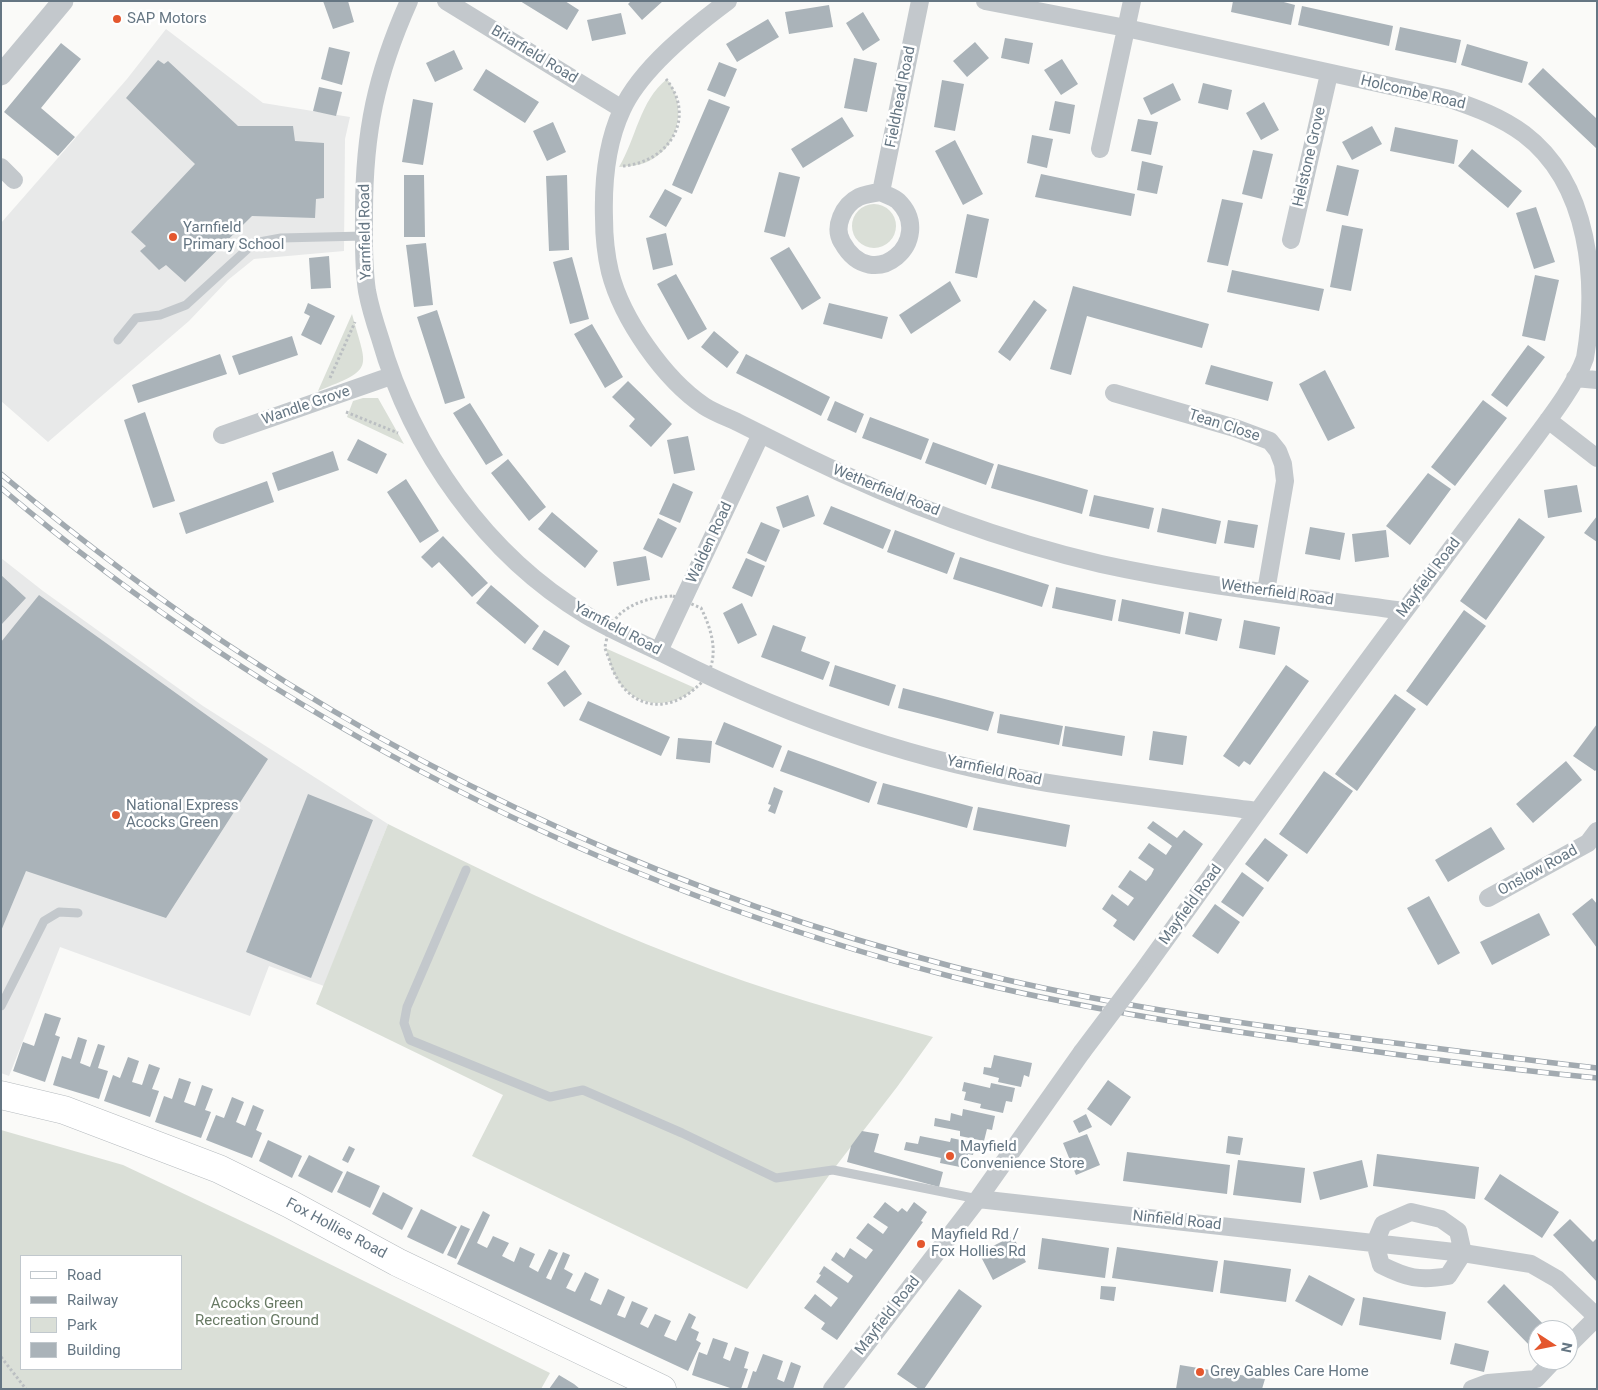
<!DOCTYPE html>
<style>
body{margin:0}
#map{position:relative;width:1598px;height:1390px;overflow:hidden;background:#fafaf8;font-family:Roboto,sans-serif}
canvas{display:block}
.frame{position:absolute;inset:0;border:2px solid #657683;pointer-events:none}
.legend{position:absolute;left:20px;top:1255px;width:162px;height:115px;box-sizing:border-box;background:#fff;border:1px solid #c1c8cd;margin:0;padding:6px 9px;list-style:none;font-size:15px;color:#657683}
.legend li{display:flex;align-items:center;gap:10px;height:25px}
.legend b{width:25px;border:1px solid #c1c8cd}
.north{position:absolute;left:1528px;top:1320px;width:50px;height:50px;box-sizing:border-box;background:#fff;border:1px solid #c1c8cd;border-radius:50%;rotate:101deg;font-size:14px;font-weight:700;line-height:20px;text-align:center;color:#657683}
.north::after{content:'';display:block;margin:auto;width:18px;height:22px;background:#e4572e;clip-path:polygon(50% 0,100% 100%,50% 72%,0 100%)}
</style>
<div id="map">
<canvas width="1598" height="1390"></canvas>
<div class="frame"></div>
<ul class="legend">
<li><b style="height:6px;background:#fff"></b>Road</li>
<li><b style="height:6px;background:#a2aab0"></b>Railway</li>
<li><b style="height:14px;background:#dadfd7"></b>Park</li>
<li><b style="height:14px;background:#aab3b9"></b>Building</li>
</ul>
<div class="north">N</div>
</div>
<script>
const c = document.querySelector('canvas').getContext('2d');
c.lineJoin = 'round';
function fillPath(path, color) {
  c.fillStyle = color;
  c.fill(path, 'evenodd');
}
function strokePath(path, color, width, dash) {
  c.strokeStyle = color;
  c.lineWidth = width;
  c.lineCap = dash ? 'butt' : 'round';
  c.setLineDash(dash || []);
  c.stroke(path);
}
function label(font, color, halo, rows, align = 'center') {
  c.font = font + ' Roboto,sans-serif';
  c.lineWidth = 5;
  c.setLineDash([]);
  c.textBaseline = 'middle';
  c.strokeStyle = halo;
  c.fillStyle = color;
  for (const [text, x, y, turn = 0] of rows) {
    c.save();
    c.translate(x, y);
    c.rotate((+turn || 0) * Math.PI / 180);
    c.textAlign = isNaN(turn) ? turn : align;
    if (halo) c.strokeText(text, 0, 0);
    c.fillText(text, 0, 0);
    c.restore();
  }
}
const built = new Path2D(`
 M166,29L263,103L350,117L345,139L344,251L254,259L228,280L189,321L48,442L1,401V223L127,79Z
 M1,558L43,591L203,706L388,824L324,986L269,966L250,1016L60,947L9,1076L1,1073Z`);
const green = new Path2D(`
 M667,79C688,106 679,148 647,162C639,166 628,166 619,167C636,139 640,100 667,79Z
 M852 226a22 22 0 1 1 44 0a22 22 0 1 1-44 0Z
 M352,314C367,370 376,368 318,391Z
 M363,398H378L404,444L347,417L353,401Z
 M605,648L695,688C671,711 633,708 616,677C610,668 610,657 605,648Z
 M388,824C485,872 582,920 684,959C765,991 849,1014 933,1037L897,1087L833,1170L747,1289L472,1156L503,1095L316,1004Z
 M1,1130L123,1165L271,1235L550,1373L541,1389H1ZM181,1256V1369H21V1256Z`);
const building = new Path2D(`
 M323,1H348L354,22L333,29Z
 M520,1H565L579,10L567,30Z
 M631,1H663L642,20L628,4Z
 M1233,1H1280L1295,5L1291,25L1231,12Z
 M829,5L833,27L789,34L785,12Z
 M1302,6L1393,26L1389,46L1298,25Z
 M863,12L880,40L863,51L846,23Z
 M621,13L626,34L592,41L587,20Z
 M768,19L779,37L737,62L726,44Z
 M1400,27L1461,40L1456,63L1395,50Z
 M1005,38L1033,43L1029,64L1001,58Z
 M975,42L989,58L967,77L953,61Z
 M61,43L81,59L41,108L75,137L58,156L4,112Z
 M1467,44L1528,62L1522,83L1461,65Z
 M329,47L350,52L342,85L321,79Z
 M454,50L463,69L435,82L426,63Z
 M854,58L877,63L867,112L844,108Z
 M1062,59L1078,84L1061,95L1044,70Z
 M158,60L164,64L168,61L238,126H293L295,141L324,143V198L316,199L315,218L252,216L185,282L166,265L159,270L140,251L146,246L131,232L195,164L126,98Z
 M719,62L737,69L725,97L707,90Z
 M1543,68L1597,119V149L1528,84Z
 M486,69L539,102L525,123L473,90Z
 M942,80L964,84L955,131L934,127Z
 M1173,83L1181,100L1151,115L1143,98Z
 M1203,83L1232,90L1228,110L1198,103Z
 M319,87L342,92L336,116L313,111Z
 M413,99L433,103L423,165L402,162Z
 M709,99L730,107L692,194L672,185Z
 M1055,101L1075,105L1070,134L1049,130Z
 M1264,102L1279,130L1261,140L1246,113Z
 M842,117L854,136L803,168L791,149Z
 M1138,119L1158,122L1151,155L1131,151Z
 M553,122L566,152L547,161L533,131Z
 M1372,126L1382,144L1352,160L1342,142Z
 M1395,127L1458,140L1454,164L1390,151Z
 M1032,135L1053,139L1047,168L1027,163Z
 M955,140L983,194L963,205L935,151Z
 M1472,149L1522,191L1508,208L1458,166Z
 M1253,150L1273,154L1262,199L1242,194Z
 M1142,161L1163,166L1157,194L1137,190Z
 M1337,165L1359,170L1348,216L1326,211Z
 M779,172L800,177L785,237L764,232Z
 M1041,174L1135,194L1131,216L1035,197Z
 M404,175H424L425,237H404Z
 M567,175L569,250L549,251L546,176Z
 M665,189L682,198L666,227L649,217Z
 M1222,199L1243,203L1228,266L1207,262Z
 M1536,207L1555,262L1534,269L1516,213Z
 M967,214L989,219L977,278L955,273Z
 M1342,225L1363,229L1351,291L1330,287Z
 M666,233L673,265L653,270L646,238Z
 M426,243L433,305L414,307L406,245Z
 M789,247L821,298L802,310L770,258Z
 M329,256L331,288L311,289L309,258Z
 M572,257L589,319L570,324L553,262Z
 M1232,270L1324,289L1319,311L1227,292Z
 M676,274L707,329L688,340L657,284Z
 M1535,275L1559,280L1545,341L1522,336Z
 M950,281L961,301L911,334L899,315Z
 M1073,286L1209,324L1202,348L1087,316L1071,375L1050,369Z
 M1034,300L1047,310L1010,361L998,352Z
 M308,303L335,316L321,345L301,335L310,316L304,313Z
 M829,303L888,317L882,339L823,324Z
 M437,310L465,398L445,404L417,317Z
 M592,324L623,377L605,388L574,334Z
 M714,331L739,352L727,368L701,347Z
 M292,336L298,355L239,375L232,356Z
 M1528,345L1545,357L1507,407L1491,395Z
 M220,354L227,374L138,403L132,385Z
 M746,354L830,397L821,416L736,373Z
 M1211,365L1273,382L1268,401L1205,384Z
 M1325,370L1355,428L1328,441L1299,384Z
 M628,381L672,424L651,447L629,426L635,419L612,397Z
 M1483,400L1507,418L1455,486L1431,467Z
 M835,401L864,414L856,433L827,420Z
 M470,403L503,455L486,465L453,413Z
 M145,412L175,501L153,508L124,420Z
 M870,417L929,439L921,460L862,438Z
 M688,436L695,470L674,474L667,440Z
 M358,439L387,454L377,474L347,460Z
 M933,442L994,464L986,485L925,463Z
 M333,451L339,470L278,491L272,473Z
 M508,459L546,507L529,521L491,473Z
 M998,464L1088,490L1082,514L991,488Z
 M1428,473L1451,489L1410,545L1386,526Z
 M406,479L439,531L420,543L387,492Z
 M267,481L274,502L186,534L179,513Z
 M673,483L693,492L680,523L659,514Z
 M1577,485L1582,512L1548,518L1544,490Z
 M808,495L815,516L783,528L776,507Z
 M1094,495L1154,508L1149,529L1089,516Z
 M831,506L891,530L883,549L823,524Z
 M1162,508L1221,521L1216,544L1157,532Z
 M552,512L598,551L585,568L538,529Z
 M1597,516V542L1584,533Z
 M658,518L677,528L662,558L643,549Z
 M1519,518L1545,537L1486,620L1460,601Z
 M1228,520L1258,525L1254,548L1224,543Z
 M761,522L780,530L766,562L747,553Z
 M1310,527L1345,533L1340,560L1305,554Z
 M895,530L955,553L947,574L887,552Z
 M1386,530L1389,557L1355,562L1352,534Z
 M443,536L488,583L472,597L439,562L432,568L421,557Z
 M646,556L650,580L617,586L613,562Z
 M960,557L1049,585L1042,607L953,579Z
 M746,558L765,566L752,597L732,588Z
 M1,575L26,598L1,625Z
 M491,585L539,626L525,644L476,603Z
 M1056,587L1116,600L1112,621L1052,608Z
 M39,595L268,759L166,918L26,871L1,931V642Z
 M1122,599L1184,612L1180,634L1118,621Z
 M742,603L757,635L738,644L723,613Z
 M1464,610L1486,626L1427,706L1406,691Z
 M1189,612L1222,619L1217,641L1185,634Z
 M1244,620L1280,627L1275,655L1239,648Z
 M773,625L806,637L801,651L830,662L823,680L761,657Z
 M544,630L570,646L558,666L532,649Z
 M835,665L896,685L889,706L829,686Z
 M1286,665L1309,681L1250,765L1244,761L1239,767L1223,756Z
 M565,670L582,694L564,707L547,683Z
 M903,688L994,712L988,731L898,708Z
 M1395,694L1416,709L1357,791L1335,774Z
 M588,701L670,737L661,756L579,720Z
 M1000,714L1063,726L1059,745L997,733Z
 M724,722L782,746L773,768L715,744Z
 M1597,724V769L1595,771L1573,756Z
 M1065,726L1125,736L1122,756L1062,746Z
 M1153,731L1187,736L1183,765L1149,760Z
 M678,738L712,741L710,763L676,759Z
 M788,750L877,782L869,803L780,771Z
 M1566,761L1582,780L1533,823L1516,804Z
 M1324,771L1353,791L1307,854L1279,834Z
 M883,783L973,807L967,828L877,804Z
 M774,787L783,791L775,814L768,811L771,805L768,804Z
 M308,794L373,820L311,978L246,952Z
 M978,807L1070,825L1066,847L973,830Z
 M1153,821L1177,838L1184,830L1203,844L1134,941L1113,926L1117,920L1102,909L1112,894L1128,906L1134,898L1118,887L1130,870L1146,881L1151,875L1154,869L1138,858L1149,843L1166,855L1172,846L1147,828Z
 M1491,827L1505,849L1448,882L1435,860Z
 M1265,838L1288,855L1268,882L1245,864Z
 M1242,872L1264,888L1243,917L1221,902Z
 M1429,896L1460,953L1438,965L1407,908Z
 M1592,898L1597,904V948L1572,914Z
 M1215,904L1240,922L1218,954L1192,936Z
 M1539,913L1550,935L1492,965L1480,942Z
 M45,1013L61,1018L55,1035L60,1037L45,1082L13,1071L23,1042L34,1046Z
 M78,1037L87,1040L80,1063L90,1067L98,1044L105,1046L98,1068L108,1071L99,1099L53,1085L62,1056L71,1059Z
 M994,1055L1032,1063L1029,1077L1024,1075L1021,1087L998,1082L999,1078L983,1074L984,1067L991,1068Z
 M128,1057L139,1061L132,1082L142,1085L149,1064L160,1068L152,1089L159,1091L150,1117L104,1101L113,1075L120,1078Z
 M179,1078L191,1082L184,1102L195,1106L202,1085L213,1089L205,1110L211,1112L201,1138L155,1122L164,1096L172,1099Z
 M1108,1080L1131,1097L1111,1126L1087,1109Z
 M964,1082L990,1088L991,1083L1015,1088L1012,1102L1006,1101L1003,1113L980,1108L981,1104L964,1100L966,1092L962,1091Z
 M232,1097L244,1102L236,1122L245,1126L253,1105L264,1110L256,1130L262,1133L252,1158L206,1140L216,1115L224,1118Z
 M963,1109L995,1116L992,1130L987,1129L984,1141L960,1136V1131L934,1126L935,1118L950,1121L951,1113L962,1116Z
 M1086,1114L1092,1127L1079,1133L1073,1121Z
 M862,1131L879,1134L874,1152L943,1172L939,1187L847,1162L851,1146Z
 M1087,1134L1100,1165L1076,1175L1063,1143Z
 M920,1136L950,1142L951,1138L975,1143L973,1155L968,1154L965,1168L940,1163L941,1158L904,1150L906,1142L918,1144Z
 M1228,1136L1243,1138L1240,1155L1226,1153Z
 M268,1140L302,1156L292,1178L259,1161Z
 M349,1146L355,1149L348,1163L342,1160Z
 M1127,1152L1230,1165L1227,1194L1123,1181Z
 M1377,1154L1479,1167L1475,1199L1373,1186Z
 M309,1155L343,1172L332,1193L298,1176Z
 M1238,1160L1305,1168L1301,1203L1233,1195Z
 M1362,1160L1368,1187L1320,1200L1313,1172Z
 M347,1171L380,1186L370,1208L337,1192Z
 M1500,1174L1559,1212L1542,1238L1484,1199Z
 M383,1192L413,1208L402,1230L372,1214Z
 M885,1202L898,1212L902,1208L907,1212L914,1202L927,1212L921,1221L923,1222L837,1340L821,1329L825,1323L804,1308L815,1294L831,1307L838,1298L816,1282L821,1275L819,1274L824,1266L848,1283L853,1276L831,1260L836,1252L844,1258L850,1248L866,1259L873,1250L856,1238L868,1223L883,1234L886,1230L888,1227L873,1217Z
 M421,1209L457,1227L443,1254L407,1237Z
 M483,1211L490,1215L477,1243L487,1248L493,1236L509,1243L502,1256L514,1262L520,1247L535,1254L529,1267L538,1272L549,1249L558,1253L546,1278L551,1280L563,1252L570,1255L564,1269L573,1274L566,1288L575,1292L585,1272L599,1279L590,1300L601,1305L608,1289L625,1297L617,1315L625,1318L632,1301L648,1308L640,1324L648,1328L655,1314L671,1321L664,1336L676,1341L689,1313L696,1317L691,1328L699,1332L696,1340L701,1343L688,1371L457,1264Z
 M1570,1219L1593,1242L1597,1238V1282L1553,1235Z
 M461,1225L470,1229L456,1259L447,1255Z
 M1013,1236L1026,1262L993,1280L979,1253Z
 M1042,1238L1109,1248L1105,1278L1038,1269Z
 M1117,1247L1218,1261L1213,1292L1112,1278Z
 M1224,1260L1291,1269L1286,1302L1220,1293Z
 M1309,1275L1355,1299L1342,1326L1295,1301Z
 M1504,1284L1549,1330H1538V1348L1535,1351L1487,1302Z
 M1101,1286L1116,1287L1114,1301L1100,1299Z
 M959,1289L982,1306L924,1389H919L897,1374Z
 M1363,1297L1446,1312L1441,1340L1359,1325Z
 M713,1338L728,1343L723,1358L730,1361L735,1347L749,1352L744,1368L748,1369L741,1389H733L692,1375L699,1352L707,1355Z
 M1455,1343L1489,1351L1484,1372L1450,1364Z
 M763,1354L783,1361L777,1379L784,1382L791,1362L801,1366L793,1389H747L753,1371L756,1372Z
 M1180,1365L1265,1379L1262,1389H1176Z
 M559,1375L574,1384L580,1389H549Z`);
const path = new Path2D(`
 M623,166C670,162 697,117 666,79
 M330,378L355,322
 M346,412L398,433
 M673,596L701,608C713,632 721,661 701,683C667,718 625,709 610,662C609,658 606,652 605,648C605,645 607,639 607,636C614,607 646,597 673,596Z
 M1,1357L26,1389`);
const service = new Path2D(`
 M118,340L136,318L160,315L186,305L254,243L281,238L364,236
 M466,870L407,1007L404,1023L410,1040L550,1097L583,1090L682,1133L776,1178L833,1170L978,1199
 M1,1006L44,921L59,912L78,913`);
const minor = new Path2D(`
 M409,1C376,75 364,132 364,213C364,239 363,265 367,291C370,307 375,323 380,338C412,450 486,555 586,615C614,632 645,644 674,659C792,718 918,762 1048,783C1118,794 1188,802 1258,811
 M446,1L622,109
 M728,1C693,27 640,69 622,110C607,142 603,183 604,218C604,236 606,255 610,272C622,319 664,379 704,406C713,412 726,417 737,422C759,433 781,444 803,455C897,501 998,540 1101,564C1201,586 1303,597 1404,611
 M985,1L1126,28L1450,99C1476,108 1501,117 1524,134C1590,184 1598,282 1585,358C1575,387 1545,424 1526,450C1496,489 1466,528 1437,568C1335,702 1238,839 1140,975
 M1100,149L1132,1
 M1,167L14,180
 M881,192C886,195 894,197 898,201C937,239 873,298 842,242C833,227 843,205 859,197C866,194 873,193 881,192Z
 M881,192L920,1
 M1291,240L1329,74
 M1575,378L1597,380
 M1114,393L1235,428L1270,441L1278,451L1283,464L1285,481L1266,591
 M1548,420L1597,458
 M222,435L391,376
 M659,651L761,434
 M1488,898L1588,843L1597,831
 M978,1199L1463,1253L1448,1276C1419,1281 1407,1278 1381,1265L1375,1243L1383,1224L1411,1212L1441,1219L1458,1231L1463,1253L1531,1264L1557,1279L1597,1317
 M1568,1346L1597,1317
 M832,1389L978,1199L1082,1052
 M1472,1389L1488,1383L1536,1379L1554,1360`);
const tertiary = new Path2D(`
 M1,75L63,1`);
const primary = new Path2D(`
 M1,1095L64,1110L219,1169L290,1204L397,1262L662,1389`);
const rail = new Path2D(`
 M1,474C79,539 160,601 245,656C474,806 737,916 1003,979C1119,1006 1237,1023 1355,1038C1435,1048 1516,1059 1597,1068
 M1,488C274,720 606,888 953,977C1065,1005 1180,1024 1295,1040C1395,1055 1496,1068 1597,1078`);
const minorBridge = new Path2D(`
 M1082,1052L1140,975`);
const markers = [
 [117,19,5,"#e4572e"],
 [173,237,5,"#e4572e"],
 [116,815,5,"#e4572e"],
 [950,1156,5,"#e4572e"],
 [921,1244,5,"#e4572e"],
 [1200,1372,5,"#e4572e"]
];
const poiNames = [
 ["SAP Motors",127,19],
 ["Yarnfield",183,228],
 ["Primary School",183,245],
 ["National Express",126,806],
 ["Acocks Green",126,823],
 ["Mayfield",960,1147],
 ["Convenience Store",960,1164],
 ["Mayfield Rd /",931,1235],
 ["Fox Hollies Rd",931,1252],
 ["Grey Gables Care Home",1210,1372]
];
const streetNames = [
 ["Briarfield Road",534,55,31],
 ["Holcombe Road",1413,93,13],
 ["Fieldhead Road",901,97,-79],
 ["Helstone Grove",1310,157,-77],
 ["Yarnfield Road",366,232,-91],
 ["Wandle Grove",306,406,-19],
 ["Tean Close",1224,426,18],
 ["Wetherfield Road",886,491,22],
 ["Walden Road",710,543,-65],
 ["Mayfield Road",1429,578,-53],
 ["Wetherfield Road",1277,593,8],
 ["Yarnfield Road",617,629,28],
 ["Yarnfield Road",994,771,12],
 ["Onslow Road",1538,871,-29],
 ["Mayfield Road",1191,905,-54],
 ["Ninfield Road",1177,1221,6],
 ["Fox Hollies Road",336,1229,28],
 ["Mayfield Road",888,1316,-52]
];
const parkNames = [
 ["Acocks Green",257,1304],
 ["Recreation Ground",257,1321]
];
fillPath(built, '#e8e9e9');
fillPath(green, '#dadfd7');
fillPath(building, '#aab3b9');
strokePath(primary, '#b5babe', 29);
strokePath(path, '#bbbfc2', 3, [2.5, 2.5]);
strokePath(service, '#c3c8cc', 9);
strokePath(minor, '#c3c8cc', 18);
strokePath(tertiary, '#c3c8cc', 21);
strokePath(primary, '#fff', 28);
strokePath(rail, '#a2aab0', 5.5);
strokePath(rail, '#fff', 4, [11]);
strokePath(minorBridge, '#c3c8cc', 18);
for (const [x, y, r, color] of markers) {
  const dot = new Path2D();
  dot.arc(x, y, r, 0, 2 * Math.PI);
  c.fillStyle = color;
  c.fill(dot);
  strokePath(dot, '#fff', 2);
}
label('15px', '#657683', '#fff', poiNames, 'left');
label('15px', '#657683', '#fff', streetNames);
label('15px', '#687a64', '#fff', parkNames);
</script>
